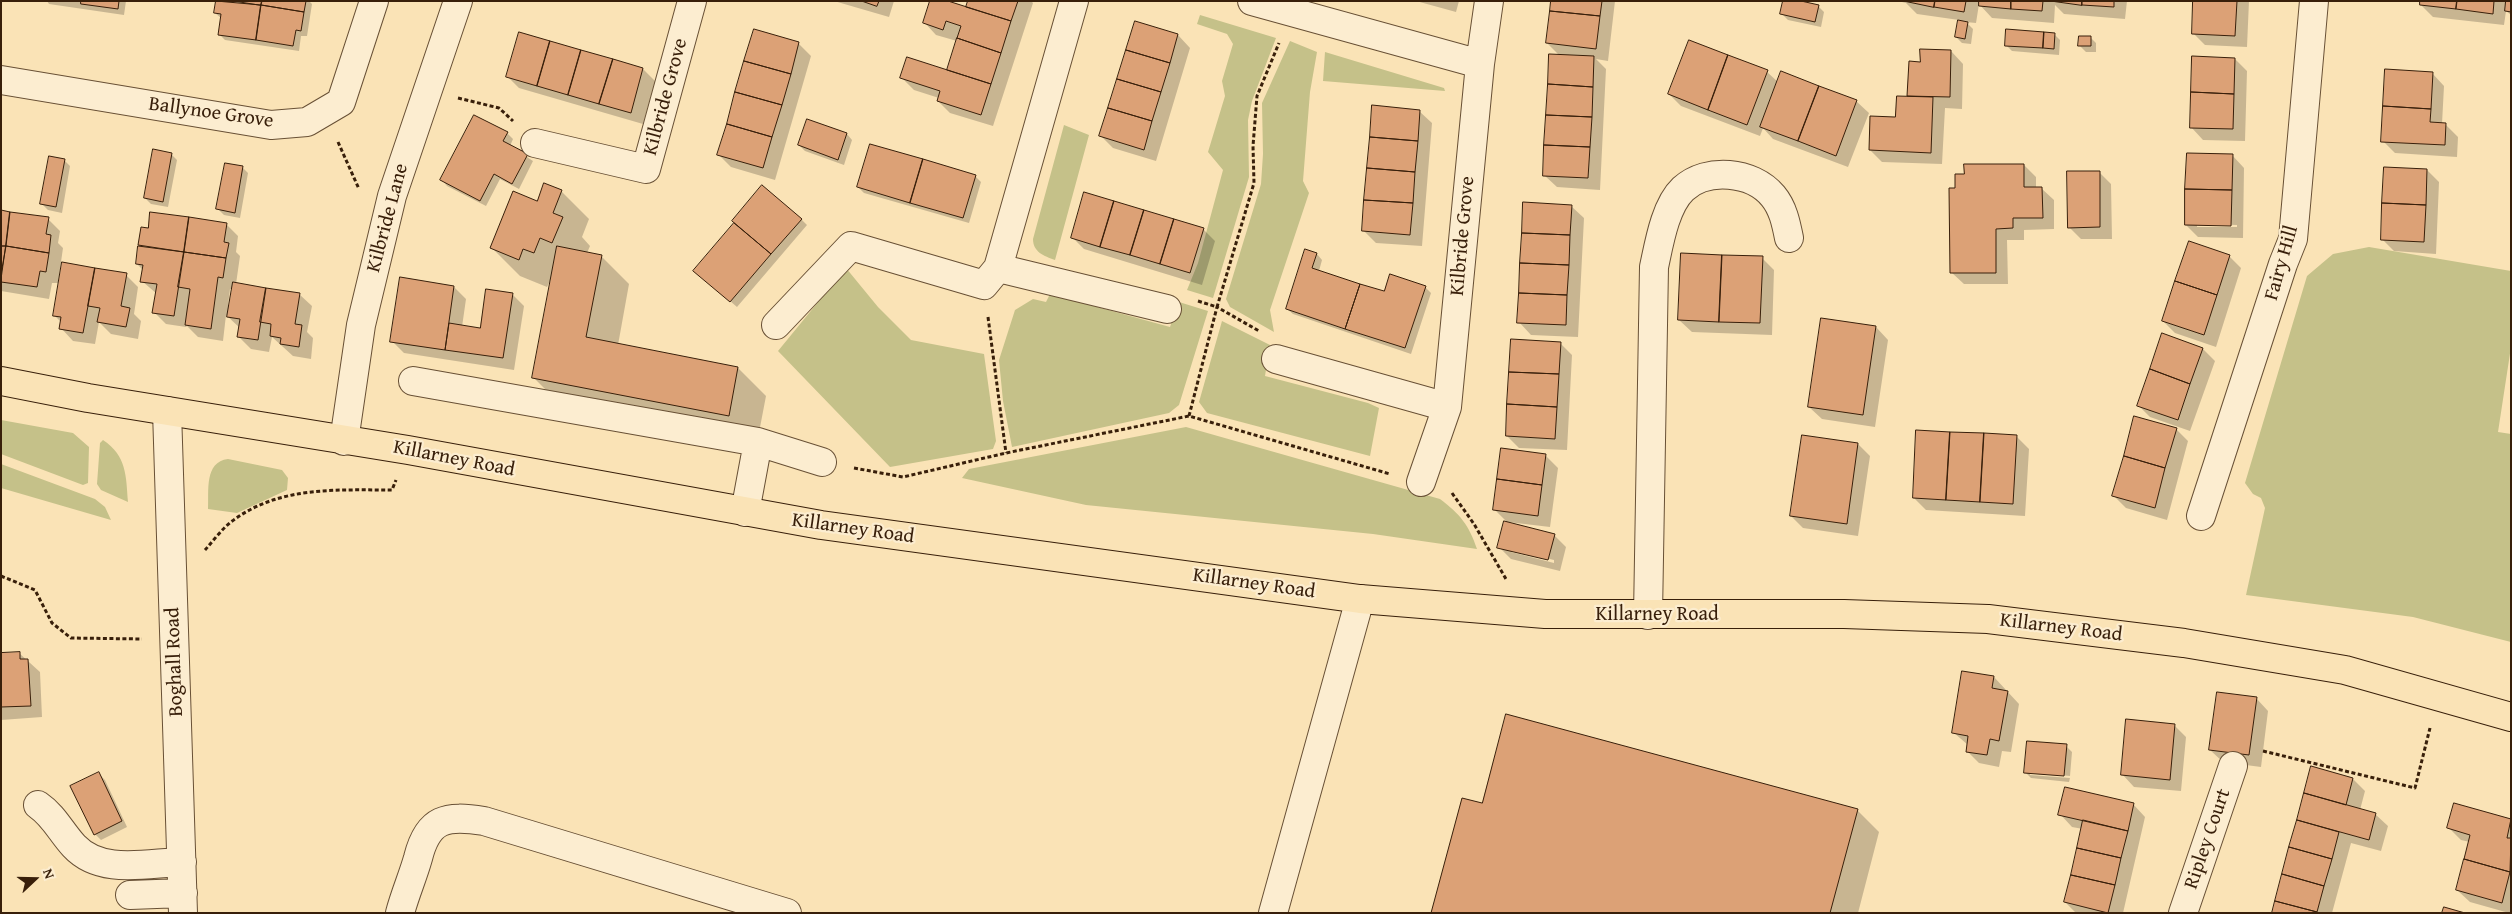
<!DOCTYPE html>
<style>
body{margin:0}
#map{position:relative;width:2512px;height:914px;overflow:hidden;background:#fae3b6;font-family:"Gentium Book Plus",serif}
canvas{display:block}
.frame{position:absolute;inset:0;border:2px solid #381f0a;pointer-events:none}
.north{position:absolute;left:10px;top:854px;width:50px;height:50px;-webkit-text-stroke:4px #fcedd0;paint-order:stroke;rotate:69deg;font-size:14px;font-weight:700;line-height:20px;text-align:center;color:#381f0a}
.north::after{content:'';display:block;margin:auto;width:18px;height:22px;background:#381f0a;clip-path:polygon(50% 0,100% 100%,50% 72%,0 100%)}
</style>
<div id="map">
<canvas width="2512" height="914"></canvas>
<div class="frame"></div>
<div class="north">N</div>
</div>
<script>
const c = document.querySelector('canvas').getContext('2d');
c.lineJoin = 'round';
function fillPath(path, color) {
  c.fillStyle = color;
  c.fill(path, 'evenodd');
}
function strokePath(path, color, width, dash) {
  c.strokeStyle = color;
  c.lineWidth = width;
  c.lineCap = dash ? 'butt' : 'round';
  c.setLineDash(dash || []);
  c.stroke(path);
}
function label(font, color, halo, rows, align = 'center') {
  c.font = font + ' "Gentium Book Plus",serif';
  c.lineWidth = 4.5;
  c.setLineDash([]);
  c.textBaseline = 'middle';
  c.strokeStyle = halo;
  c.fillStyle = color;
  for (const [text, x, y, turn = 0] of rows) {
    c.save();
    c.translate(x, y);
    c.rotate((+turn || 0) * Math.PI / 180);
    c.textAlign = isNaN(turn) ? turn : align;
    if (halo) c.strokeText(text, 0, 0);
    c.fillText(text, 0, 0);
    c.restore();
  }
}
const green = new Path2D(`
 M1200,15L1276,38L1252,101L1248,120L1249,177L1213,298L1187,290L1198,263L1223,170L1208,152L1225,96L1222,81L1233,44L1227,34L1197,24Z
 M1290,41L1317,52L1310,92L1303,181L1309,193L1270,310L1274,332L1230,307L1226,299L1261,184L1263,154L1262,103Z
 M1325,52L1444,88L1445,91L1323,81Z
 M1064,125L1089,135L1055,260C1044,256 1033,252 1033,239Z
 M2369,247L2511,271V347L2498,432L2511,434V642L2413,617L2246,595L2265,508L2261,498L2253,494L2245,483L2307,276L2333,254Z
 M846,268L878,307L911,340L984,354L996,441L993,449L890,467L778,351Z
 M1050,294L1170,327L1179,302L1208,311L1179,405L1169,413L1012,447L1003,401L999,360L1015,310L1033,299L1046,302Z
 M1222,321L1270,345L1265,376L1368,403L1379,408L1370,456L1207,413L1199,402Z
 M1,420L73,433L89,447L88,483L83,485L1,454Z
 M1186,427L1440,499C1460,514 1469,525 1477,549L1373,534L1086,505L962,478L969,469Z
 M103,440C127,456 126,476 128,502L101,490L97,484L100,443Z
 M228,459L282,470L288,478L287,490L237,513L208,509C209,491 204,462 228,459Z
 M1,464L95,499L105,507L111,520L1,488Z`);
const shadow = new Path2D(`
 M47,1H126L124,15L49,4Z
 M217,1H309L312,4L307,36H301L299,51L225,40L219,34L222,19L215,13Z
 M834,1H894L889,17Z
 M970,1H1031L1033,3L993,126L950,113L938,101L939,98L914,90L902,78L948,71L957,41L936,35L924,22L967,9Z
 M1416,1H1459L1456,12Z
 M1552,1H1615L1608,61L1596,59L1606,69L1600,190L1557,187L1544,175L1560,56L1547,43Z
 M1898,1H2127L2125,19L2064,14L2055,5L2054,23L1992,18L1979,4L1976,23L1966,22L1973,29L1971,44L1962,43L1956,37L1959,20L1917,14L1906,3Z
 M2194,1H2249L2247,47L2205,45L2193,33Z
 M2421,1H2511V15L2506,11L2504,25L2433,17L2421,5Z
 M1818,6L1824,12L1821,27L1788,20L1782,14Z
 M1135,22L1178,35L1190,48L1156,161L1113,148L1101,136Z
 M520,33L643,69L655,81L643,124L519,88L507,76Z
 M2054,34L2060,40L2059,55L2012,51L2006,45Z
 M2090,37L2096,43V52H2086L2080,46Z
 M1689,41L1767,72L1778,82L1856,101L1869,113L1848,167L1773,139L1763,128L1760,136L1681,106L1669,94Z
 M799,44L811,56L775,180L731,167L719,155Z
 M1951,51L1963,64L1962,109L1945,108L1942,164L1882,162L1870,150L1897,118L1908,97L1910,62L1921,63Z
 M2235,59L2247,71L2245,141L2203,140L2191,127Z
 M2432,73L2444,86L2442,124H2445L2458,137L2457,157L2395,153L2383,141Z
 M1419,111L1432,123L1422,246L1376,243L1363,230Z
 M507,133L513,139L510,146L533,161L519,189L500,179L486,206L447,186L442,180Z
 M847,134L852,140L844,165L805,151L799,145Z
 M171,154L177,160L168,207L151,204L145,198Z
 M2232,155L2244,168L2243,238L2198,237L2186,225ZM2197,224L2237,225V227H2197Z
 M64,160L70,166L62,213L48,210L42,204Z
 M2024,165L2036,177V188H2041L2054,200V229L2024,230V240H2007L2008,284H1964L1951,272L1965,175Z
 M242,167L248,173L240,218L224,215L218,209Z
 M2427,170L2439,182L2436,254L2394,251L2382,239Z
 M2099,172L2111,184L2112,239H2081L2069,227Z
 M975,176L981,182L969,223L864,193L858,187Z
 M561,191L589,219L582,237L590,246L587,253L601,256L629,284L618,345L738,368L766,396L757,443L562,406L534,378L552,277L547,287L520,276L492,248L538,202Z
 M1571,206L1584,218L1578,337L1531,335L1519,322Z
 M1,211L48,219L60,231L58,243L63,248L58,283H52L49,299L1,291Z
 M801,219L807,225L737,307L695,271L736,223Z
 M226,224L238,236L236,252L240,256L236,284L299,294L312,306L307,332L313,338L311,359L293,356L272,337L269,352L251,349L239,337L240,328L226,315L223,341L198,337L187,326L186,327L166,324L154,312L157,294L142,281L143,270L137,264L142,228ZM230,289H233L230,305H228Z
 M1203,229L1215,241L1202,285L1084,249L1072,237Z
 M1306,251L1317,254L1322,260L1319,271L1385,293L1425,287L1431,293L1411,354L1293,314L1287,309Z
 M2229,256L2241,268L2216,347L2175,333L2163,321Z
 M1762,258L1774,270L1772,335L1692,332L1679,320Z
 M64,264L126,275L138,287L134,314L141,321L138,339L111,334L99,322L95,344L73,341L61,328L62,323L55,316Z
 M454,287L466,299L462,327L481,330L512,294L524,306L514,370L404,353L392,341Z
 M1876,327L1888,340L1875,427L1822,419L1809,407Z
 M1560,343L1572,355L1567,450L1519,448L1507,436Z
 M2203,349L2215,361L2190,431L2150,417L2138,405Z
 M2176,429L2188,441L2167,520L2126,508L2114,496Z
 M2017,437L2029,449L2025,516L1926,510L1914,498Z
 M1858,444L1870,456L1858,536L1803,528L1791,516Z
 M1502,450L1546,456L1558,468L1550,527L1508,522V523L1554,535L1566,547L1560,571L1511,559L1499,547L1506,521L1494,509ZM1511,550L1554,560V563L1511,552Z
 M19,653L40,672L42,717L1,720V654Z
 M1994,677L2019,704L2011,752L2002,751L1999,767L1979,763L1967,751L1968,745L1953,732Z
 M2256,698L2268,711L2261,767L2223,762L2210,750Z
 M2174,725L2186,737L2181,791L2134,787L2122,774Z
 M2066,746L2072,752L2070,776L2030,772V775L2070,778L2069,782L2031,778L2025,772Z
 M2312,768L2353,779L2365,791L2360,810L2375,814L2388,826L2381,851L2351,843L2332,913H2273Z
 M99,774L105,780L127,827L101,840L95,834Z
 M2133,804L2145,817L2123,913H2076L2065,902L2083,829L2072,827L2060,814Z
 M1483,805L1857,810L1879,832L1858,913H1432Z
 M2511,820V913H2509L2470,902L2457,890L2470,842L2461,840L2449,828Z`);
const building = new Path2D(`
 M81,1H119L118,9L81,4Z
 M216,1L261,5L256,40L218,35L221,14L214,13Z
 M234,1H262L261,5Z
 M262,1H306L304,12L261,5Z
 M862,1H879L877,6Z
 M930,1H948L1011,21L1001,53L957,38L961,26L946,21L943,30L923,23Z
 M968,1H1018L1011,21L966,7Z
 M1551,1H1602L1600,16L1550,11Z
 M1783,1H1801L1819,5L1815,22L1780,14Z
 M1904,1H1935L1934,7Z
 M1935,1H1966L1964,12L1934,7Z
 M1979,1H2011V9L1979,6Z
 M2011,1H2043L2042,11L2011,9Z
 M2051,1H2082V5Z
 M2082,1H2114V7L2082,5Z
 M2193,1H2237L2235,36L2192,34Z
 M2420,1H2457L2456,9L2420,5Z
 M2457,1H2494L2493,14L2456,9Z
 M2506,1H2511V12L2505,11Z
 M261,5L304,12L301,31L296,30L293,46L256,40Z
 M1550,11L1600,16L1596,49L1546,43Z
 M1958,20L1968,22L1965,39L1955,37Z
 M1135,21L1178,34L1170,63L1126,50Z
 M754,29L799,42L791,74L744,61Z
 M2006,29L2044,32L2043,48L2005,46Z
 M519,32L550,41L537,86L506,77Z
 M2044,32L2055,33L2054,49L2043,48Z
 M2079,36H2091V46H2078Z
 M957,38L1001,53L991,84L947,70Z
 M1689,40L1728,55L1708,110L1668,94Z
 M550,41L581,50L568,95L537,86Z
 M1920,49L1951,50L1950,97L1907,96L1909,61L1920,62Z
 M581,50L613,59L599,104L568,95Z
 M1126,50L1170,63L1161,92L1117,79Z
 M1549,54L1594,56L1593,87L1548,84Z
 M1728,55L1768,70L1747,125L1708,110Z
 M2192,56L2235,58L2234,94L2191,92Z
 M907,57L991,84L981,115L937,101L940,91L900,78Z
 M613,59L643,68L631,113L599,104Z
 M744,61L791,74L782,105L735,92Z
 M2385,69L2433,72L2431,109L2383,106Z
 M1781,71L1819,86L1798,141L1760,127Z
 M1117,79L1161,92L1152,121L1108,108Z
 M1548,84L1593,87L1592,117L1546,115Z
 M1819,86L1857,100L1836,156L1798,141Z
 M735,92L782,105L772,137L727,124Z
 M2191,92L2234,94L2233,129L2190,128Z
 M1897,96L1933,97L1931,153L1869,150L1870,116L1895,117Z
 M1372,105L1420,110L1418,141L1370,137Z
 M2383,106L2431,109L2430,122L2446,123L2445,145L2381,142Z
 M1108,108L1152,121L1144,150L1099,136Z
 M474,115L508,132L503,141L528,154L512,184L494,174L480,201L440,180Z
 M1546,115L1592,117L1590,147L1544,145Z
 M807,119L847,133L838,160L798,145Z
 M727,124L772,137L763,168L717,155Z
 M1370,137L1418,141L1415,172L1367,168Z
 M870,144L923,159L910,203L857,187Z
 M1544,145L1590,147L1588,178L1543,176Z
 M153,149L172,153L163,202L144,198Z
 M2187,153L2233,154L2232,190L2185,189Z
 M49,156L65,159L56,207L40,204Z
 M923,159L976,175L963,218L910,203Z
 M225,163L243,166L235,213L216,209Z
 M1964,164H2024V187H2042L2043,218H2013V228L1996,229V273H1950L1949,188H1955V174H1964Z
 M2384,167L2427,169L2426,205L2382,203Z
 M1367,168L1415,172L1413,203L1364,200Z
 M2067,171H2100V227L2068,228Z
 M544,183L562,190L553,213L563,217L552,243L540,238L534,253L523,249L519,260L490,248L513,191L537,201Z
 M762,185L802,219L771,254L732,221Z
 M2185,189L2232,190L2231,226L2185,225Z
 M1084,192L1114,201L1100,247L1071,238Z
 M1364,200L1413,203L1410,235L1362,231Z
 M1114,201L1144,210L1130,255L1100,247Z
 M1523,202L1572,205L1570,235L1522,233Z
 M2382,203L2426,205L2424,242L2381,240Z
 M1,210L10,212L6,246H1Z
 M1144,210L1174,219L1160,264L1130,255Z
 M10,212L49,217L46,234L51,235L49,253L6,246Z
 M150,212L189,217L184,252L138,245L141,227L148,228Z
 M189,217L227,223L224,242L229,243L226,258L184,252Z
 M1174,219L1204,228L1190,273L1160,264Z
 M734,223L771,254L730,302L693,271Z
 M1522,233L1570,235L1569,265L1520,263Z
 M2189,241L2230,255L2217,295L2175,281Z
 M1,246H6L1,274Z
 M6,246L49,253L46,272L40,271L37,287L1,282Z
 M138,246L184,252L174,316L152,313L157,284L140,282L143,265L136,264Z
 M557,246L602,255L586,337L738,367L729,416L532,378Z
 M1305,249L1317,253L1312,268L1360,284L1345,329L1286,309Z
 M184,252L226,258L223,278L218,277L211,329L185,325L190,289L178,287Z
 M1681,253L1722,255L1719,322L1678,320Z
 M1722,255L1763,256L1760,323L1719,322Z
 M62,262L95,268L83,333L59,329L61,317L53,316Z
 M1520,263L1569,265L1567,295L1519,293Z
 M95,268L127,273L121,306L130,308L126,327L97,322L100,308L88,306Z
 M1390,274L1426,286L1405,348L1345,329L1360,284L1384,291Z
 M400,277L454,286L445,350L390,342Z
 M2175,281L2217,295L2204,335L2162,321Z
 M233,282L266,288L258,340L237,337L240,319L227,317Z
 M266,288L300,293L295,324L302,325L299,347L280,344L281,338L270,336L271,324L260,322Z
 M486,289L513,293L503,358L445,350L449,323L480,328Z
 M1519,293L1567,295L1566,325L1517,323Z
 M1821,318L1876,326L1863,415L1808,407Z
 M2162,333L2203,348L2190,384L2150,369Z
 M1511,339L1561,342L1559,374L1509,372Z
 M2150,369L2190,384L2178,420L2137,406Z
 M1509,372L1559,374L1557,407L1507,404Z
 M1507,404L1557,407L1555,439L1506,436Z
 M2134,416L2177,428L2165,468L2124,456Z
 M1916,430L1950,432L1946,500L1913,498Z
 M1950,432L1984,433L1980,502L1946,500Z
 M1984,433L2017,435L2013,504L1980,502Z
 M1802,435L1858,443L1847,524L1790,516Z
 M1501,448L1546,454L1542,485L1497,479Z
 M2124,456L2165,468L2155,508L2112,496Z
 M1497,479L1542,485L1538,516L1493,510Z
 M1504,521L1555,534L1548,560L1497,548Z
 M20,652V659H28L31,706L1,707V653Z
 M1962,671L1994,676L1992,688L2008,691L1999,741L1990,739L1987,755L1966,752L1968,736L1952,733Z
 M2217,692L2257,697L2249,755L2209,750Z
 M1506,714L1858,809L1830,913H1431L1462,798L1482,803Z
 M2126,719L2175,724L2170,780L2121,775Z
 M2027,741L2067,744L2064,776L2024,773Z
 M2311,766L2353,778L2346,805L2304,793Z
 M99,772L122,821L94,835L70,786Z
 M2065,787L2134,803L2128,831L2058,815Z
 M2304,793L2376,813L2369,840L2297,820Z
 M2454,803L2511,819L2507,838H2511L2510,872L2464,859L2470,835L2447,828Z
 M2083,820L2128,831L2121,858L2077,848Z
 M2297,820L2339,832L2332,859L2289,847Z
 M2289,847L2332,859L2324,886L2282,874Z
 M2077,848L2121,858L2115,885L2071,875Z
 M2464,859L2510,872L2502,903L2456,890Z
 M2282,874L2324,886L2317,912L2275,901Z
 M2071,875L2115,885L2108,913L2064,902Z
 M2275,901L2317,912V913H2272Z
 M2444,907L2465,913H2442Z`);
const path = new Path2D(`
 M458,98L499,108L513,121
 M338,142L359,189
 M1198,301L1217,307L1254,183L1253,146L1257,96L1279,43
 M988,317L1006,453
 M1189,416L1217,307L1259,331
 M854,468L903,477L1006,453L1189,416L1390,474
 M1452,493L1474,524L1506,579
 M205,550C214,540 223,527 235,519C281,486 338,490 392,490L396,480
 M1,576L35,590L52,623L71,638L142,639
 M2263,751L2415,788L2430,728`);
const minor = new Path2D(`
 M1252,1L1480,64L1447,407L1276,359
 M1480,64L1489,1
 M1,80L271,125L307,122L341,102L374,1
 M535,143L646,169L692,1
 M998,268L1167,309
 M776,325L851,246L984,285L998,268L1074,1
 M413,381L758,442
 M167,411L183,913
 M344,441L361,325L392,196L458,1
 M1421,482L1447,407
 M745,512L758,442L822,462
 M2201,516L2283,264L2293,239L2314,1
 M1648,615L1654,267C1659,244 1665,206 1683,189C1707,167 1752,171 1773,196C1783,208 1786,223 1789,238
 M38,805C54,816 61,832 74,846C101,875 146,863 182,862
 M130,895L183,893
 M400,913C405,894 413,876 418,858C428,818 446,815 484,821L787,913
 M1273,913L1360,599
 M2183,913L2233,766`);
const major = new Path2D(`
 M1,381L88,398L408,450L821,525L1360,599L1545,614H1844L1988,619L2184,643L2345,670L2511,717`);
const streetNames = [
 ["Kilbride Grove",666,97,-75],
 ["Ballynoe Grove",211,113,8],
 ["Kilbride Lane",388,218,-75],
 ["Kilbride Grove",1463,236,-85],
 ["Fairy Hill",2282,263,-74],
 ["Killarney Road",454,459,11],
 ["Killarney Road",853,529,8],
 ["Killarney Road",1254,584,8],
 ["Killarney Road",1657,615],
 ["Killarney Road",2061,628,7],
 ["Boghall Road",175,662,-92],
 ["Ripley Court",2208,839,-71]
];
fillPath(green, '#c5c189');
fillPath(shadow, '#0003');
fillPath(building, '#dca176');
strokePath(building, '#381f0a', 1);
strokePath(minor, '#685035', 30);
strokePath(major, '#381f0a', 30);
strokePath(path, '#381f0a', 3, [4, 2.5]);
strokePath(minor, '#fcedd0', 28);
strokePath(major, '#fae3b6', 28);
label('20px', '#381f0a', '#fcedd0', streetNames);
</script>
